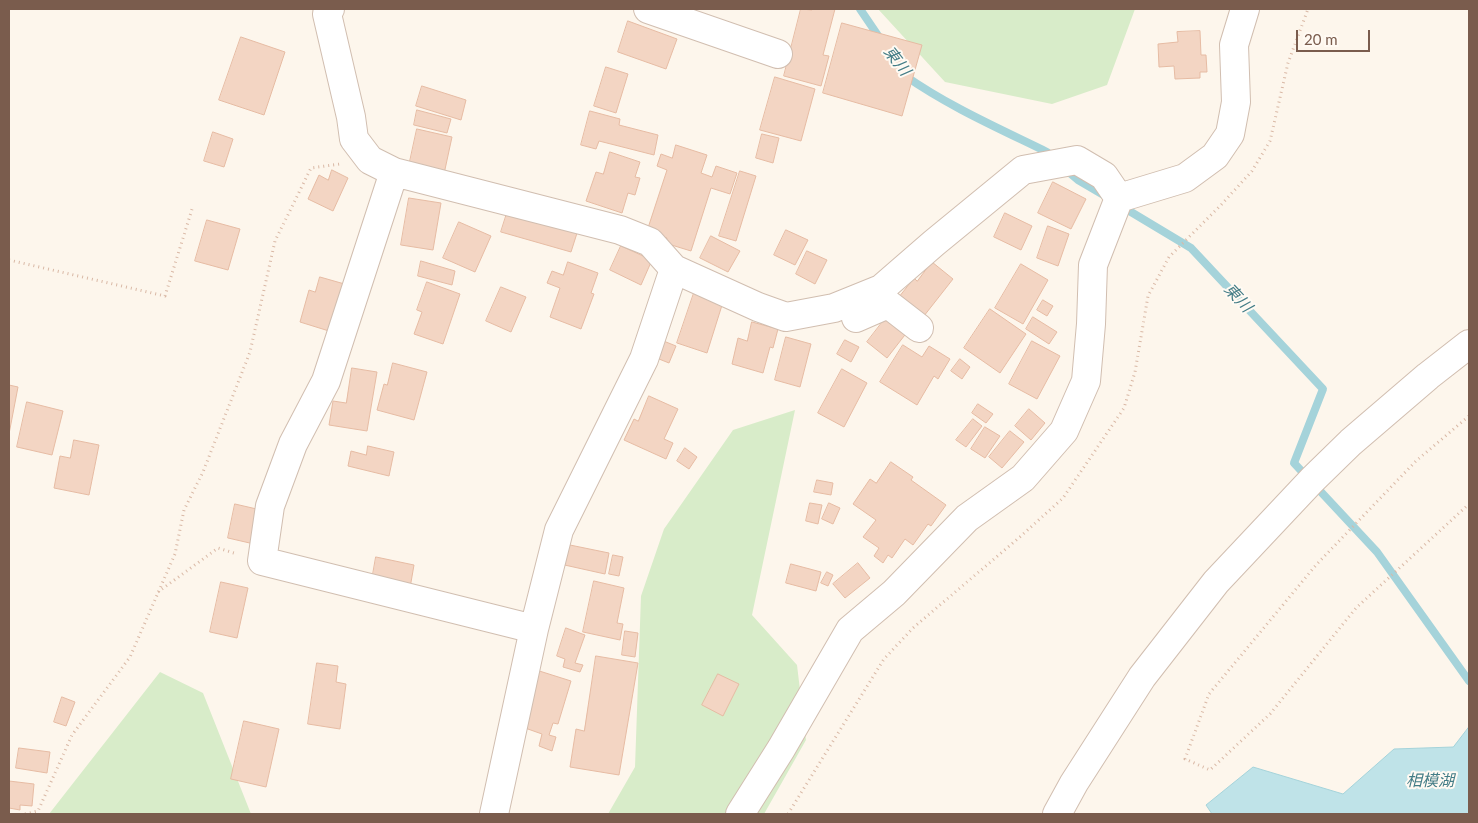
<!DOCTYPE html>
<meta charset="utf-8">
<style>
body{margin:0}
#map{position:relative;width:1478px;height:823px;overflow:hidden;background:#fdf6ec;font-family:Lato,sans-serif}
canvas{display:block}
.frame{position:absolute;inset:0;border:10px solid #7a5c4d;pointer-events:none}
.scale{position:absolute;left:1296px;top:30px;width:74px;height:22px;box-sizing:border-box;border:2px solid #7a5c4d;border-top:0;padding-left:6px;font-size:15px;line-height:18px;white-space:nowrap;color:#7a5c4d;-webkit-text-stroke:4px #fffaf3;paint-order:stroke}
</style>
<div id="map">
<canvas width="1478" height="823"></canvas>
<div class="frame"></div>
<div class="scale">20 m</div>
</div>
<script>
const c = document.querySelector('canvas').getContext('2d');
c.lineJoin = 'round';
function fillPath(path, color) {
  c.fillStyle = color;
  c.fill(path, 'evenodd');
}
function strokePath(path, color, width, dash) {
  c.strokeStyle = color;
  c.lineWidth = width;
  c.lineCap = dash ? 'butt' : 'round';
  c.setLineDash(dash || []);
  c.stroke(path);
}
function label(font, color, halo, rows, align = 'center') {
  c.font = font + ' Lato,"Noto Sans JP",sans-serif';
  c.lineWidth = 4;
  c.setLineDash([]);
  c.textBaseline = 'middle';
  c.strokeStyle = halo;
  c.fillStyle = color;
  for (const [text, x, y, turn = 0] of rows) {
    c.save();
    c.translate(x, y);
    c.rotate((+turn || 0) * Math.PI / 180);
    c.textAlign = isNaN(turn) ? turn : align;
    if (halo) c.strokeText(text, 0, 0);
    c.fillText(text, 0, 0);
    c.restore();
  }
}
const green = new Path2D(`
 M878,9H1135L1107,85L1052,104L945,82Z
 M795,410L752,615L797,665L806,740L764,814H608L635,767L641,596L664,529L733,430Z
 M160,672L203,693L251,814H49Z`);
const water = new Path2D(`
 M1469,727V814H1212L1206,805L1253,767L1343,794L1394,749L1453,747Z`);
const stream = new Path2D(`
 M860,9L881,40
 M904,75C948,106 998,128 1047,152L1053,157
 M1065,169L1078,180L1107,197
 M1121,206L1191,248L1323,389L1294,463L1377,552L1469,681`);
const building = new Path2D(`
 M801,9L812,10L813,9H835L823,55L829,56L821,86L784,76Z
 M628,21L677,39L666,69L618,52Z
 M842,23L922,45L902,116L823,93Z
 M1200,31L1201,55H1206L1207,72H1200V78L1175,79L1174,66L1159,67L1158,44L1178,42L1177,32Z
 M241,37L285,52L264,115L219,100Z
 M606,67L628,74L616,113L594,106Z
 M775,77L815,89L801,141L760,130Z
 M422,86L466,100L461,120L416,106Z
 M417,110L451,119L447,133L414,125Z
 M590,111L620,119L619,125L658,135L654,155L599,141L596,149L581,145Z
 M417,129L452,137L444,174L409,166Z
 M213,132L233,139L224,167L204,161Z
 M762,134L779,138L773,163L756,158Z
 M676,145L707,155L701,173L712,177L716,166L737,173L730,194L711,188L691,251L665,243L667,238L647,231L667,170L657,166L661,154L672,158Z
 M610,152L640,162L635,177L640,178L635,195L628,193L622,213L586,201L596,172L603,174Z
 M332,170L348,178L333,211L308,199L319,175L328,180Z
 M740,171L756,176L736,241L719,236Z
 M1053,182L1086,199L1071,229L1038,213Z
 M409,198L441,203L433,250L401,245Z
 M508,210L578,230L571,252L501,232Z
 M1005,213L1032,226L1021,250L994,237Z
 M207,220L240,229L228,270L195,261Z
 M459,222L491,236L475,272L443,258Z
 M1048,226L1069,234L1058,266L1037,258Z
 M786,230L808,240L795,265L774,255Z
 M711,236L740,251L728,272L700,258Z
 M621,246L652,260L641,285L610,270Z
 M807,251L827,260L815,284L796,274Z
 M421,261L455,271L452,285L418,276Z
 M568,262L598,273L591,293L594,294L581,329L550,317L560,288L547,283L552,271L563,275Z
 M932,262L953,279L920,321L895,302L914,278L917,281Z
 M1021,264L1048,280L1023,324L995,308Z
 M320,277L348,285L343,301L338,299L329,331L300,322L309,290L315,292Z
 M427,282L460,294L443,344L414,334L422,312L417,310Z
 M501,287L526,297L511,332L486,321Z
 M694,293L723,302L707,353L677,343Z
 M1043,300L1053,306L1047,316L1037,310Z
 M990,309L1026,334L1000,373L964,348Z
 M888,315L908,331L887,358L867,342Z
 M1033,317L1057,332L1049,344L1026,329Z
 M752,322L778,329L773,348L770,347L763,373L732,364L738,338L747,341Z
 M786,337L811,344L800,387L775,380Z
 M661,340L676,346L669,363L654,357Z
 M845,340L859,347L851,362L837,354Z
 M1032,341L1060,356L1037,399L1009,384Z
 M903,345L922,357L929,346L950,359L938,379L934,376L917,405L880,382Z
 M960,359L970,367L962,379L951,371Z
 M393,363L427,372L414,420L377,410L384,384L387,385Z
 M352,368L377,372L367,431L329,425L333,401L346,403Z
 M842,369L867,383L844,427L818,413Z
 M9,385L18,387L9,434Z
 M649,396L678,409L664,439L673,443L666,459L624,440L634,419L638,421Z
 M27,402L63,411L52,455L17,447Z
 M978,404L993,414L986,423L972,413Z
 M1029,409L1045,423L1031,440L1015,426Z
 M973,419L982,426L966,447L956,440Z
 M985,427L1000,436L985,458L971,449Z
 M1010,431L1024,442L1002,468L989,457Z
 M74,440L99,445L89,495L54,488L60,456L70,458Z
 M368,446L394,452L389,476L348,466L351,451L366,455Z
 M685,448L697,457L689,469L677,461Z
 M891,462L913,477L911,480L946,505L931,526L928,524L913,545L905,539L892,558L888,555L883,563L874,556L879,548L863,537L876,520L853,504L870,479L876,483Z
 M817,480L833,483L831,495L814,492Z
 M810,503L822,505L818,524L806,521Z
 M829,503L840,508L833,524L822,519Z
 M235,504L261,510L254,544L228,538Z
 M565,544L609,553L605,574L560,564Z
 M613,555L623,557L619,576L609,574Z
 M376,557L414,565L410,588L372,580Z
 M858,563L870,578L845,598L833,584Z
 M791,564L821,572L816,591L786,583Z
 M827,572L833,575L828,586L821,583Z
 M594,581L624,588L617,623L623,624L620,640L583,632Z
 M221,582L248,588L237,638L210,632Z
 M566,628L585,635L575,663L583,665L580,672L563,667L565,659L557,656Z
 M625,631L638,633L635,657L622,655Z
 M596,656L638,663L619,775L570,767L576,729L584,731Z
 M317,663L338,666L336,682L346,684L340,729L308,724Z
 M533,669L571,681L558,724L553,723L549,735L556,737L552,751L539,746L542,734L525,728Z
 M718,674L739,684L723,716L702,705Z
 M62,697L75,702L66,726L54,722Z
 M244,721L279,729L266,787L231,779Z
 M19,748L50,752L47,773L16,768Z
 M9,781L34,784L32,806L20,805V810L9,808Z`);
const path = new Path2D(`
 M9,260L165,296L193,206
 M1469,416L1416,461L1316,565L1209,694L1185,759L1210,770L1270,714L1356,608L1469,504
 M158,592L218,548L237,554
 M25,814L38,811L72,735L130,657L175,554L184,510L203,472L250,352L275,241L311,168L340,164
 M788,814L884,659L913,628L1021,536L1063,498L1124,408L1135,372L1148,296L1169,257L1221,205L1252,171L1270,141L1288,63L1308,9`);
const minor = new Path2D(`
 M330,9L327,14L351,117L354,139L370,160L394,172L620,230L650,242L674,269L758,307L786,317L834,308L881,289L934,243L1023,170L1077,160L1104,176L1119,198
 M648,9L778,54
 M394,172L326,381L293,444L270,506L262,561L534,629
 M1119,198L1185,178L1215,156L1230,134L1236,102L1234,45L1245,9
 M856,318L888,304L919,328
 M494,814L534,629L559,530L644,359L674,269
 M740,814L781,749L850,630L894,593L967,518L1023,478L1064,431L1086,381L1091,324L1093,265L1119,198
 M1057,814L1074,783L1142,677L1216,582L1312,480L1351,442L1428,376L1469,344`);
const waterNames = [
 ["東川",897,61,52],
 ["東川",1238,298,47],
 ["相模湖",1430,781]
];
fillPath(green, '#d8ecc9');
fillPath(water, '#bfe3e8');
strokePath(water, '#a5d3da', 1);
strokePath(stream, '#a5d3da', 8);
fillPath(building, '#f3d5c3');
strokePath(building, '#e6bba3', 1);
strokePath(minor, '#d1beb0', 30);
strokePath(path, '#d9b8a5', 3, [1, 4]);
strokePath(minor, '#fff', 28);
label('italic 16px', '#437c86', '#fffaf3', waterNames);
</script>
